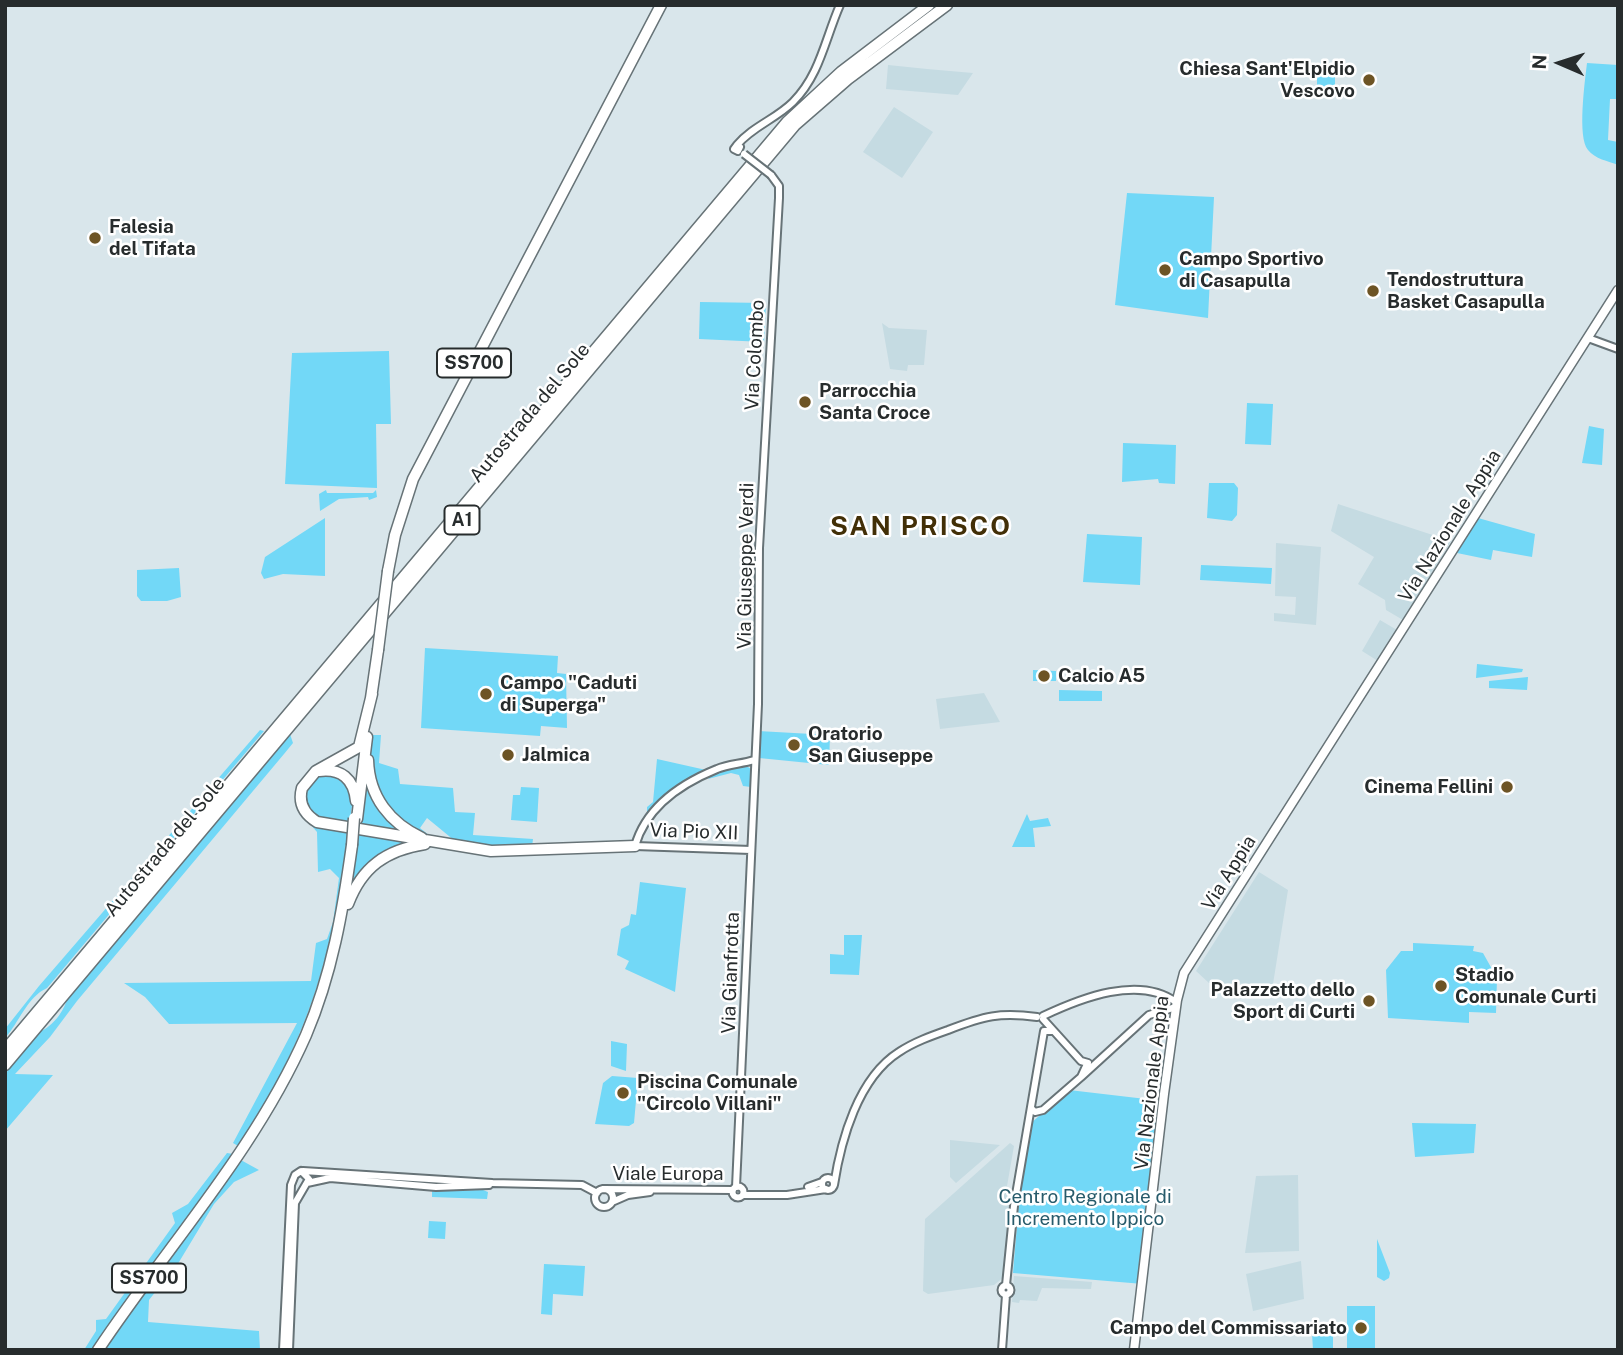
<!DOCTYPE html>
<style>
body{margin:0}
#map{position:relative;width:1623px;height:1355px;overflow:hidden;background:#d9e6eb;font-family:"Public Sans",sans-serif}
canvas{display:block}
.frame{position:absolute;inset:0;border:7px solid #272c2d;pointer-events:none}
.north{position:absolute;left:1525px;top:28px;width:70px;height:70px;-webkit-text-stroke:5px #fff;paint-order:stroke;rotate:273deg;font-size:19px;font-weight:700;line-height:28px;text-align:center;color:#272c2d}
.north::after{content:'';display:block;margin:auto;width:24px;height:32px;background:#272c2d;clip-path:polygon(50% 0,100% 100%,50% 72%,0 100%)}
</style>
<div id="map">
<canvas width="1623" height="1355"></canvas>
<div class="frame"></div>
<div class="north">N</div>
</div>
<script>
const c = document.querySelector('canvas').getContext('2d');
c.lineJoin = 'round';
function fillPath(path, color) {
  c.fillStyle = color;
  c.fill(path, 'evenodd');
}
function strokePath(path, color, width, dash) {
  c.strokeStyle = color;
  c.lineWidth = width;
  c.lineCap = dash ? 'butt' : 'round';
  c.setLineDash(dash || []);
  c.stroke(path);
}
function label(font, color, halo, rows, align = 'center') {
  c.font = font + ' "Public Sans",sans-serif';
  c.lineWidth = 5;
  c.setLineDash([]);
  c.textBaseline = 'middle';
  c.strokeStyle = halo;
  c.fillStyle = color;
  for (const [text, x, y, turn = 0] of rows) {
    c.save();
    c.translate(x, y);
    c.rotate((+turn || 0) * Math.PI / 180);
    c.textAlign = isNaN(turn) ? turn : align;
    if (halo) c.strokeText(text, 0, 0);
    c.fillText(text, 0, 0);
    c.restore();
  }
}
const built = new Path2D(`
 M888,65L927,69L973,73L958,95L886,89Z
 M894,107L933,132L902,178L863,152Z
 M882,323L889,328L927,330L924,365H908L907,371L890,369Z
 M1338,504L1451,541L1403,620L1386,610L1385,600L1358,584L1374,557L1331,531Z
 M1276,543L1321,547L1316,625L1274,621V613L1295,615L1296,597L1275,596Z
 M1380,620L1397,630L1378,661L1362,651Z
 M984,693L1000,722L940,729L936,699Z
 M1259,872L1288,890L1273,984L1209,983L1196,971Z
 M950,1140L1000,1145L956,1183L950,1177Z
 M1010,1143L1014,1146L1007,1186L1011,1191L1004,1277L994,1285L928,1294L923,1291L925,1219Z
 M1298,1175L1299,1251L1245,1253L1256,1176Z
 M1301,1261L1304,1299L1253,1311L1246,1274Z
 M1014,1276L1092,1282L1091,1289L1042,1288L1037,1301L1020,1300L1019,1303L1012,1302Z`);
const green = new Path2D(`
 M1317,63H1335V91H1317Z
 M1587,63L1618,65V99H1610L1608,140L1618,142V165C1608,161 1595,159 1588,150C1577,137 1585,81 1587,63Z
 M1127,193L1214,197L1208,318L1115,305Z
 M700,302L766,303L764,342L699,339Z
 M389,351L391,424H376L377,488L285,484L292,353Z
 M1247,403L1273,404L1271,445L1245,444Z
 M1589,426L1604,429L1602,465L1582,463Z
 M1123,443L1176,445L1175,484L1159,483L1158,479L1122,482Z
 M1209,483H1234L1238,488L1237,515L1232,521L1207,518Z
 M326,490L327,493H373L376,490L377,497L369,500L368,497L339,499L320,511L319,494Z
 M325,518V576L283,574L264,579L261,573L265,557Z
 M1478,518L1535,534L1532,557L1493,550L1491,560L1457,553Z
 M1087,534L1142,537L1140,585L1083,582Z
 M1201,565L1272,568L1271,584L1200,580Z
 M179,568L181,597L167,601H141L137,596V570Z
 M425,648L558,656L557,673L566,674L567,728L541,726L540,736L421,728Z
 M1477,664L1523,669L1522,672L1476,678Z
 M1033,670L1056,671V681H1033Z
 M1528,677L1527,690L1489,688V681Z
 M1059,690L1102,691V701H1059Z
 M260,730L264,731L47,988C27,997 19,1023 5,1038V1029L39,986Z
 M758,731L830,735L829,765L759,758Z
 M290,734L293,743L284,754L77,1001L50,1037L15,1074L53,1075L5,1131V1074L41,1031C53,1026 64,1011 67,999Z
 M373,735H381L379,763L398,769L400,784L453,788L455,812L475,813L473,835L533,839L532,847L500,848L455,841L427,818L420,828L430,836C393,820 358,777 373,735Z
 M657,759L706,770L680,783L647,814V807L653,802Z
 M745,765L751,769V787L743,786L739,775L731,773L708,779L717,771Z
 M366,770L367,779L406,832L359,827Z
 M321,772L345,779L353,800L349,825L317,817L306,807L304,788Z
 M521,787L539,788L537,822L511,820L513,795H520Z
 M1027,814L1030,821L1048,818L1051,826L1033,828L1035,847H1012Z
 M303,816L323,829L348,833C333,956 308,1042 238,1146L233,1143L297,1023L169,1024L145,997L124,983L311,981L316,943L327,939L333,922L339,878L330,869L318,872L317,832Z
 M357,834L407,843L352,885H351Z
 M640,882L686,888L675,992L625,969L629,961L617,955L621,929L629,925L631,914L636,915Z
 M844,935H862L859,975L830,974V954L844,955Z
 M1413,943L1474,946L1473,951L1483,953L1497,978L1496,1013L1469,1012V1023L1388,1018L1386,970L1401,951H1413Z
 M611,1041L627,1044L626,1071L611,1066Z
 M612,1076L638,1078L634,1123L629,1126L595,1124L603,1083Z
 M1069,1090L1163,1101L1143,1284L1013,1273L1020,1190L1031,1123Z
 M1412,1123L1476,1124L1474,1153L1415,1157Z
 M227,1153L233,1154L93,1350H84L96,1331V1320L106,1319L175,1223L172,1213L188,1204Z
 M239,1159L259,1170L234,1182L214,1204L179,1262L149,1300L148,1322L259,1331L260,1350H102Z
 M483,1190L488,1192L487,1199L432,1197V1191Z
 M429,1221L446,1222L445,1239L428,1238Z
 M1377,1239L1390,1273L1389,1278L1384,1281L1377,1277Z
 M544,1264L585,1266L583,1296L553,1294L552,1315L541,1314Z
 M1347,1306H1375V1350H1347Z
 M1312,1333H1333V1350H1313Z`);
const minor = new Path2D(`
 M737,145C753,126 776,119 793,102C820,75 825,39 840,5
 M737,145L740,147L738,151L734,149Z
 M1588,338L1618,349
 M751,850L635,846C646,807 680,784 717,769C728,764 742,764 754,760
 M1043,1016C1081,998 1139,975 1176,1002
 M1043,1019L1081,1061L1088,1063
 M1081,1077L1149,1015L1176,1007
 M1032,1109L1035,1112L1043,1110L1081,1077L1087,1064
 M303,1171L492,1183
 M822 1184a6 6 0 1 1 12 0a6 6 0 1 1-12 0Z
 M307,1183L330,1178L436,1187L489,1185
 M492,1183L582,1185L597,1193
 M834,1185C841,1140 858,1078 899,1052C914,1042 931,1036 948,1030C984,1016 1000,1012 1037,1017
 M732.5 1192a5.5 5.5 0 1 1 11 0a5.5 5.5 0 1 1-11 0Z
 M736,1187L758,704L759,548L779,198V186L771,175
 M808,1187L822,1182
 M595 1198a9 9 0 1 1 18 0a9 9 0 1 1-18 0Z
 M603,1189L733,1190
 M743,1195H787L826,1189
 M612,1202L628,1195L650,1192
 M1006,1285L1014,1206L1044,1031H1051
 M1001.5 1290a4.5 4.5 0 1 1 9 0a4.5 4.5 0 1 1-9 0Z
 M283,1350L291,1185L295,1175L301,1171L309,1179L295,1203L289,1350
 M1002,1350L1006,1295`);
const major = new Path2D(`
 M1134,1350L1164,1094L1177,1000L1184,973L1618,290`);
const highway = new Path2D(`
 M388,571L395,535L413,479L661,5
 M372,694L359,747L316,771L302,788C298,803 304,814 317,822L491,851L635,846
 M371,698L378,650
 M368,760C369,797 390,823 422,838
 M319,771C341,768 354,779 356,801
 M357,819L367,737
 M348,904C362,867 386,850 425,844
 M5,1050L787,122L841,72L929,5
 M5,1065L795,125L848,79L947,5
 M98,1350C168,1245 255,1151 306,1035C332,974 343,910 352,845`);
const minorBridge = new Path2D(`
 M744,154L771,175`);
const highwayBridge = new Path2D(`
 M378,650L388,571
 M352,845L354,818`);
const markers = [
 [1369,80,7,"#6d5425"],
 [95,238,7,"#6d5425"],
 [1165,270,7,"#6d5425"],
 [1373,291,7,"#6d5425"],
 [805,402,7,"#6d5425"],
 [1044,676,7,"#6d5425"],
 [486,694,7,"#6d5425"],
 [794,745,7,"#6d5425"],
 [508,755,7,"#6d5425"],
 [1507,787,7,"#6d5425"],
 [1441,986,7,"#6d5425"],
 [1369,1001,7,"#6d5425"],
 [623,1093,7,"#6d5425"],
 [1361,1328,7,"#6d5425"]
];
const shields = [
 [474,363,74],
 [462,520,35],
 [149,1278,74]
];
const shieldNames = [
 ["SS700",474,363],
 ["A1",462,520],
 ["SS700",149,1278]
];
const poiNames = [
 ["Chiesa Sant'Elpidio",1355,69,"right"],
 ["Vescovo",1355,91,"right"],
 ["Falesia",109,227],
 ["del Tifata",109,249],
 ["Campo Sportivo",1179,259],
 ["di Casapulla",1179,281],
 ["Tendostruttura",1387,280],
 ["Basket Casapulla",1387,302],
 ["Parrocchia",819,391],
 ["Santa Croce",819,413],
 ["Calcio A5",1058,676],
 ["Campo \"Caduti",500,683],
 ["di Superga\"",500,705],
 ["Oratorio",808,734],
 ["San Giuseppe",808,756],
 ["Jalmica",522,755],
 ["Cinema Fellini",1493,787,"right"],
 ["Stadio",1455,975],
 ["Comunale Curti",1455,997],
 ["Palazzetto dello",1355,990,"right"],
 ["Sport di Curti",1355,1012,"right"],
 ["Piscina Comunale",637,1082],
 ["\"Circolo Villani\"",637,1104],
 ["Campo del Commissariato",1347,1328,"right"]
];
const streetNames = [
 ["Via Colombo",755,355,-87],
 ["Autostrada del Sole",530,413,-50],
 ["Via Nazionale Appia",1450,526,-58],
 ["Via Giuseppe Verdi",746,566,-89],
 ["Via Pio XII",694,832,2],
 ["Autostrada del Sole",165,847,-50],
 ["Via Appia",1229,873,-58],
 ["Via Gianfrotta",731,973,-88],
 ["Via Nazionale Appia",1152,1083,-83],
 ["Viale Europa",668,1174]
];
const parkNames = [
 ["Centro Regionale di",1085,1197],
 ["Incremento Ippico",1085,1219]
];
const districtNames = [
 ["SAN PRISCO",921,527]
];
fillPath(built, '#c5dbe2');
fillPath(green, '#72d8f7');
strokePath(minor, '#677377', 10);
strokePath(major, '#677377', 11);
strokePath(highway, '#677377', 13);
strokePath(minor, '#fff', 6);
strokePath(major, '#fff', 8);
strokePath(highway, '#fff', 10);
strokePath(minorBridge, '#677377', 10, []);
strokePath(highwayBridge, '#677377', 13, []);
strokePath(minorBridge, '#fff', 6);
strokePath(highwayBridge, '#fff', 10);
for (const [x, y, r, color] of markers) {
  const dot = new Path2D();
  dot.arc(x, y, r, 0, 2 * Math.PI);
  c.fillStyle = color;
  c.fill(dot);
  strokePath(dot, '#fff', 2.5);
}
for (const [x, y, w] of shields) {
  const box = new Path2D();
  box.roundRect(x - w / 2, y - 14.5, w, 29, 5);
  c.fillStyle = '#fff';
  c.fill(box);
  strokePath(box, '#272c2d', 2);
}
label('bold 18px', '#272c2d', null, shieldNames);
label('bold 19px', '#272c2d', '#fff', poiNames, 'left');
label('19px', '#272c2d', '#fff', streetNames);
label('19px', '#275b6b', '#fff', parkNames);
c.letterSpacing = '2px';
label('bold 26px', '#422f07', '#fff', districtNames);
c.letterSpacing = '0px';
</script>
